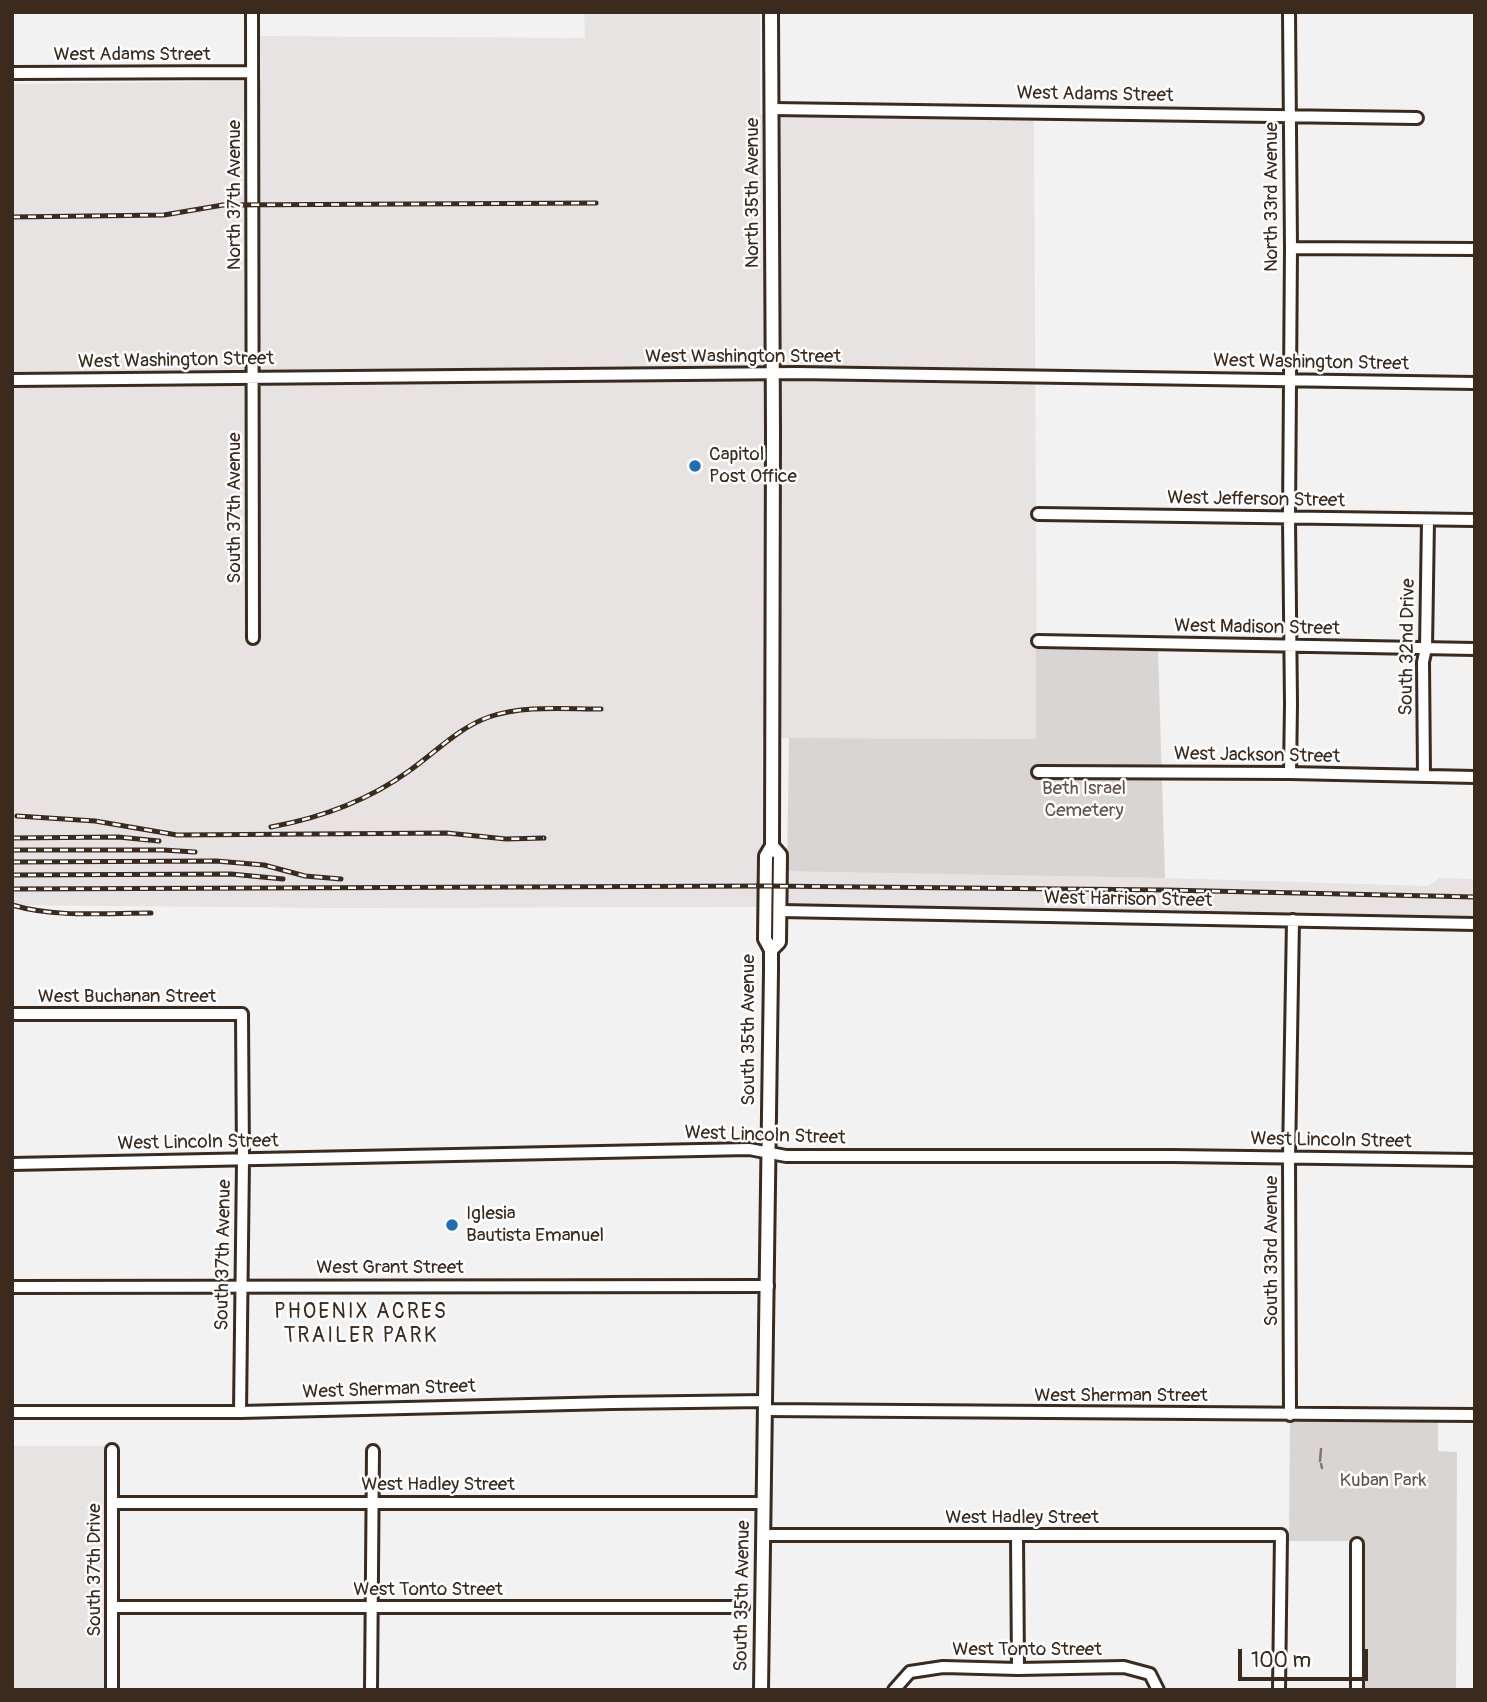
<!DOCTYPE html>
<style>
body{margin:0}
#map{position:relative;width:1487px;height:1702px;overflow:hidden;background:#f3f2f2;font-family:Pangolin,sans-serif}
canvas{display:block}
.frame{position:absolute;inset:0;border:14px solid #3b2a1e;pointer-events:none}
.scale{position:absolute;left:1238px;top:1649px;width:130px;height:32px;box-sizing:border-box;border:4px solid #3b2a1e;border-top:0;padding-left:9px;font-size:21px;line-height:24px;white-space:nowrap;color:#3b2a1e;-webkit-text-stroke:5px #fff;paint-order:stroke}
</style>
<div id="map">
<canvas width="1487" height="1702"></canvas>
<div class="frame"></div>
<div class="scale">100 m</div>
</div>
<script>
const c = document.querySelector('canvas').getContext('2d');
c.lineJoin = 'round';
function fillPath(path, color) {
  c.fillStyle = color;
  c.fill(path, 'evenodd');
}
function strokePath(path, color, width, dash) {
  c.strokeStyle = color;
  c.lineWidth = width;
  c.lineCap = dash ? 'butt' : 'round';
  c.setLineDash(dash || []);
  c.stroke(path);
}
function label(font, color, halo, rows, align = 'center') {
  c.font = font + ' Pangolin,sans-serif';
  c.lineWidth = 5;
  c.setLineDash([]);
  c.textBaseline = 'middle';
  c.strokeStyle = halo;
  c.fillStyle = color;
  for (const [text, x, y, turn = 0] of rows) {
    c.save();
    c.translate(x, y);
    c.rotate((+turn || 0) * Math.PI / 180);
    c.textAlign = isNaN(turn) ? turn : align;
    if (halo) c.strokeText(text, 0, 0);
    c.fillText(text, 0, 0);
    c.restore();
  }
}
const built = new Path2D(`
 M584,12H760V114L1034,120L1037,739L762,738L763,869L1165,878L1429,886L1439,878L1475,879V917L761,907L332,908L12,905V84L262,81L260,36L585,38Z
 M12,1446H110L108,1690H12Z`);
const green = new Path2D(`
 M1036,649L1158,651L1165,878L787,871L789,738L1036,739Z
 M1290,1419L1438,1420V1451L1457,1452L1456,1690H1364L1365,1541H1289Z`);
const stream = new Path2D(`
 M1320,1461L1321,1449
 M1321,1464L1322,1468`);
const minor = new Path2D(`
 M252,12L253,638
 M1289,12L1291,248L1289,518L1291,704L1290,773
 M12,73L252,72
 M772,109L1417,118
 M1291,248L1475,249
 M12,380L797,373L1475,383
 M1038,514L1475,520
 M1038,641L1475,649
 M1038,772L1290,773L1475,777
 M1424,775L1423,662L1426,648L1428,520
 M780,911L1475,924
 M12,1014H242L243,1160L240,1412
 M12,1164L749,1149L786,1156H1173L1475,1160
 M12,1287L768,1286
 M766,1410L1475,1415
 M12,1412H240L612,1403L766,1401
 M1290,1415L1289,1158L1293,920
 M112,1450V1690
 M112,1503H764
 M763,1535H1281L1279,1690
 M1017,1536L1018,1669
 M113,1607H743
 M371,1690L373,1451
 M894,1690L910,1672L943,1667L1018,1669L1124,1667L1150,1674L1158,1690
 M1357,1690V1544`);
const major = new Path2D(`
 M771,950L779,942L780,855L772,846
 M761,1690L771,970V950L765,939L766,856L772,846L773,432L771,12`);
const rail = new Path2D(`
 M12,217L164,215L223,205L596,203
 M17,816L95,821L177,835L447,833L506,839L544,838
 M271,827C320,818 369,800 409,771C436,752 458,728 489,717C524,705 564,709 601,709
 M12,838L118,837L159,841
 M12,850H163L195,852
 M12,862L216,861L264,865L305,876L341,879
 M12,875L231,874L283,879
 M12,889L765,886L1165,890L1475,897
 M12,905C57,918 105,913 151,913`);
const markers = [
 [695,466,7,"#1f6fb2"],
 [452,1225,7,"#1f6fb2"]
];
const streetNames = [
 ["West Adams Street",132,55],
 ["West Adams Street",1095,95,1],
 ["North 35th Avenue",753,193,-90],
 ["North 37th Avenue",235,195,-90],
 ["North 33rd Avenue",1272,197,-90],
 ["West Washington Street",743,357],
 ["West Washington Street",176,361,-1],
 ["West Washington Street",1311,363,1],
 ["West Jefferson Street",1256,500,1],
 ["South 37th Avenue",235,508,-90],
 ["West Madison Street",1257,628,1],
 ["South 32nd Drive",1408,647,-89],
 ["West Jackson Street",1257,756,1],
 ["West Harrison Street",1128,900,1],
 ["West Buchanan Street",127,997],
 ["South 35th Avenue",749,1030,-90],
 ["West Lincoln Street",765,1136,2],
 ["West Lincoln Street",1331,1141,1],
 ["West Lincoln Street",198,1143,-1],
 ["South 33rd Avenue",1272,1251,-90],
 ["South 37th Avenue",224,1255,-89],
 ["West Grant Street",390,1268],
 ["West Sherman Street",389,1390,-2],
 ["West Sherman Street",1121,1396],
 ["West Hadley Street",438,1485],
 ["West Hadley Street",1022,1518],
 ["South 37th Drive",95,1570,-90],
 ["West Tonto Street",428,1590],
 ["South 35th Avenue",743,1596,-89],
 ["West Tonto Street",1027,1650]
];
const poiNames = [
 ["Capitol",709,455],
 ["Post Office",709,477],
 ["Iglesia",466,1214],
 ["Bautista Emanuel",466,1236]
];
const parkNames = [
 ["Beth Israel",1084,789],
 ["Cemetery",1084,811],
 ["Kuban Park",1383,1481]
];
const neighbourhoodNames = [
 ["PHOENIX ACRES",361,1313],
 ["TRAILER PARK",361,1337]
];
fillPath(built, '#e6e3e2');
fillPath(green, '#d8d5d2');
strokePath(stream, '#827770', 2.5);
strokePath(minor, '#3b2a1e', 16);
strokePath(major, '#3b2a1e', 18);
strokePath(minor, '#fff', 10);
strokePath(major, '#fff', 12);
strokePath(rail, '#3b2a1e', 5);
strokePath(rail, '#fff', 2.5, [8]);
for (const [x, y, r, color] of markers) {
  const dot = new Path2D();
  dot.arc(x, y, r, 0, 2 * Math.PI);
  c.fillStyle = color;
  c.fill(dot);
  strokePath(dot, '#fff', 2.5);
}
label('19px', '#3b2a1e', '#fff', streetNames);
label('19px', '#3b2a1e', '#fff', poiNames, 'left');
label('19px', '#62554b', '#fff', parkNames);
c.letterSpacing = '2px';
label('21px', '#3b2a1e', '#fff', neighbourhoodNames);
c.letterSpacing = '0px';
</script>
